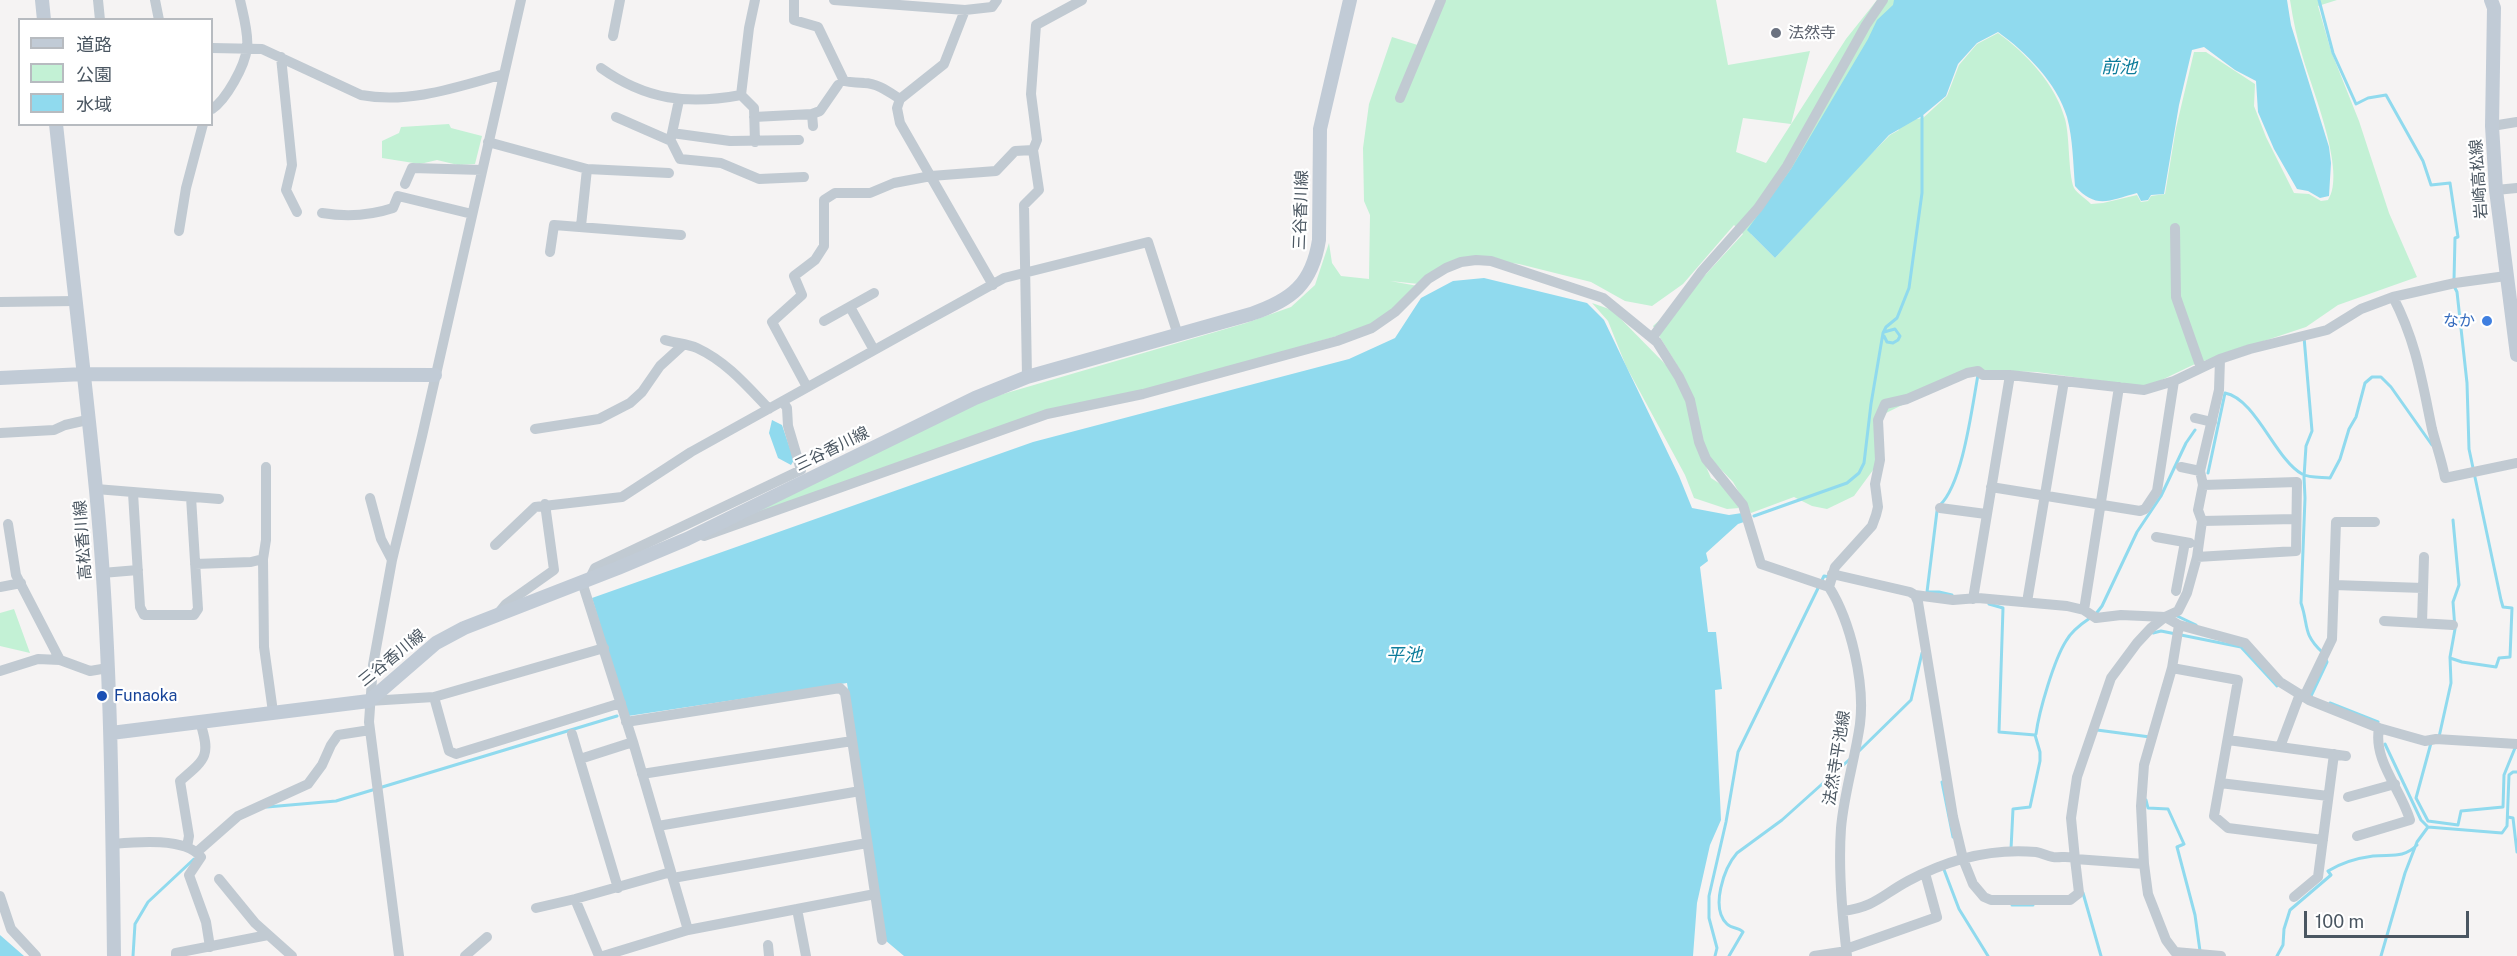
<!DOCTYPE html>
<meta charset="utf-8">
<style>
body{margin:0}
#map{position:relative;width:2517px;height:956px;overflow:hidden;background:#f5f3f3;font-family:"Public Sans","Noto Sans JP",sans-serif}
canvas{display:block}
.legend{position:absolute;left:18px;top:18px;width:195px;height:108px;box-sizing:border-box;background:#fff;border:2px solid #b7bbc0;margin:0;padding:8px 10px;list-style:none;font-size:18px;color:#4a5661}
.legend li{display:flex;align-items:center;gap:12px;height:30px}
.legend b{width:30px;border:2px solid #b7bbc0}
.scale{position:absolute;left:2304px;top:911px;width:165px;height:27px;box-sizing:border-box;border:3px solid #4a5661;border-top:0;padding-left:8px;font-size:18px;line-height:21px;white-space:nowrap;color:#4a5661;-webkit-text-stroke:4px #fff;paint-order:stroke}
</style>
<div id="map">
<canvas width="2517" height="956"></canvas>
<ul class="legend">
<li><b style="height:8px;background:#c1cbd6"></b>道路</li>
<li><b style="height:16px;background:#c3f1d5"></b>公園</li>
<li><b style="height:16px;background:#90daee"></b>水域</li>
</ul>
<div class="scale">100 m</div>
</div>
<script>
const c = document.querySelector('canvas').getContext('2d');
c.lineJoin = 'round';
function fillPath(path, color) {
  c.fillStyle = color;
  c.fill(path, 'evenodd');
}
function strokePath(path, color, width, dash) {
  c.strokeStyle = color;
  c.lineWidth = width;
  c.lineCap = dash ? 'butt' : 'round';
  c.setLineDash(dash || []);
  c.stroke(path);
}
function label(font, color, halo, rows, align = 'center') {
  c.font = font + ' "Public Sans","Noto Sans JP",sans-serif';
  c.lineWidth = 4.5;
  c.setLineDash([]);
  c.textBaseline = 'middle';
  c.strokeStyle = halo;
  c.fillStyle = color;
  for (const [text, x, y, turn = 0] of rows) {
    c.save();
    c.translate(x, y);
    c.rotate((+turn || 0) * Math.PI / 180);
    c.textAlign = isNaN(turn) ? turn : align;
    if (halo) c.strokeText(text, 0, 0);
    c.fillText(text, 0, 0);
    c.restore();
  }
}
const green = new Path2D(`
 M1443,0H1716L1728,65L1810,51L1791,124L1743,118L1736,152L1766,163L1846,39L1877,0H1934L1880,48L1917,119L1923,118L1947,96L1959,65L1977,44L1998,33C2026,53 2056,85 2065,119C2070,137 2068,173 2074,188C2077,193 2086,199 2091,204L2103,203L2137,195L2141,202L2148,201L2151,196L2165,194L2176,128L2194,52H2206L2255,84L2254,106L2266,137L2294,193L2309,194L2321,201L2328,200C2347,173 2312,89 2303,58C2297,39 2293,20 2290,0H2337L2318,6L2331,51L2359,121L2389,213L2417,277L2338,305L2306,327L2195,364L2147,387L2037,372L1973,370L1884,414L1876,466L1854,496L1827,509L1812,506L1794,497L1751,513L1733,482L1710,458L1703,443L1682,373L1653,326L1683,299L1743,234L1734,225L1683,284L1652,306L1625,301L1591,282L1519,264L1475,258L1419,284L1390,281L1418,286L1372,326L1142,392L1053,411L742,518L986,399L1246,323L1291,307L1315,285L1329,243L1332,263L1341,276L1369,279L1370,215L1364,201L1363,148L1369,104L1392,37L1424,47ZM1886,109L1899,130L1890,135L1857,168L1775,258L1751,234Z
 M449,124L451,128L482,136L475,164L458,165L437,160L420,164L382,158V141L399,133L401,127Z
 M1592,303L1612,310L1671,370L1685,394L1701,455L1711,478L1731,491L1739,508L1727,509L1694,498L1685,475L1626,366L1608,321Z
 M14,609L30,653L0,646V613Z`);
const water = new Path2D(`
 M1894,0H2287L2291,25L2329,147L2331,163L2329,196L2320,198L2308,191L2297,189L2274,149L2258,112L2256,81L2235,70L2204,47L2192,50L2179,105L2164,194L2151,195L2148,200L2141,201L2137,193C2110,200 2096,210 2075,186C2073,164 2073,139 2067,117C2057,83 2026,52 1998,32L1977,43L1958,64L1946,96L1922,116L1889,135L1775,258L1747,230L1791,169L1868,39L1877,20L1893,5Z
 M1484,278L1587,303L1604,320L1679,476L1692,508L1729,515L1742,513L1744,522L1738,524L1706,553L1708,561L1700,567L1708,632H1716L1722,689L1715,690L1721,820L1710,845L1697,903L1693,956H904L885,940L847,683L628,716L592,598L1033,442L1349,359L1395,338L1421,298L1453,281Z
 M772,420L782,425L794,460L791,465L778,458L769,433Z
 M0,935L24,956H0Z`);
const stream = new Path2D(`
 M2319,0L2333,53L2356,104L2368,98L2386,95L2423,161L2431,185L2450,183L2458,237L2455,238L2454,280
 M1884,336L1887,342L1893,343L1898,340L1900,336L1895,329L1884,332
 M2304,337L2312,431L2306,446L2304,477L2305,498L2301,603C2309,626 2302,633 2322,652
 M2208,473L2225,393C2256,399 2275,459 2302,474C2309,478 2322,477 2330,478L2340,459L2349,429L2356,417L2365,383L2372,377H2381L2391,387L2432,445
 M1940,505C1963,483 1972,407 1978,375
 M1937,511L1927,592H1939L1952,595
 M1754,516L1847,483L1859,473L1864,463L1871,404L1883,333L1886,327L1897,318L1909,288L1922,193V116
 M1989,604L2003,608L1999,732L2035,735L2040,752V761L2030,807L2013,809L2011,849
 M2095,615L2102,606L2137,532L2161,496L2186,443L2195,430
 M2175,615L2196,625
 M2153,633L2161,631L2241,647L2277,686
 M2450,658L2462,662L2496,667L2499,658L2510,657L2512,608L2503,607L2501,600L2469,449L2467,383L2457,292L2454,286
 M2311,696L2327,662L2325,657
 M2330,703L2378,722
 M2097,730L2150,737
 M2036,734C2039,711 2054,660 2066,641C2071,632 2081,624 2090,618
 M2439,737L2451,683L2450,657L2455,629L2453,602L2459,585L2453,520
 M2431,743L2416,798L2428,821L2458,825L2461,811L2503,807L2504,775L2515,748
 M2385,744L2421,820L2428,827L2502,833L2507,826L2509,775L2513,772H2517
 M1859,751L1911,700L1922,653
 M1942,782L1953,837
 M2146,800L2148,808L2168,809L2184,844L2177,847L2195,915L2200,951
 M267,807L336,801L617,716
 M2508,817L2513,818L2517,852
 M1943,867L1959,909L1988,956
 M2083,893L2101,956
 M2012,905H2033
 M133,956L135,924L148,902L194,859
 M1715,956L1717,948L1709,918V896L1726,822L1738,752L1824,576L1830,577
 M1729,956L1743,932C1739,927 1732,929 1727,924C1710,908 1724,868 1737,853L1782,820L1850,759
 M2277,956L2283,945L2284,929L2290,910L2331,875L2328,871C2341,863 2358,858 2373,856C2391,854 2403,859 2417,845
 M2381,956L2405,873L2417,842L2428,827`);
const minor = new Path2D(`
 M98,0L100,20
 M155,0L159,20
 M755,0L749,28L741,95L754,108L755,142
 M794,0V20L818,27L844,81C852,83 856,82 864,83C877,83 889,92 900,99
 M834,0L965,10L992,7L997,0
 M965,10L944,64L900,99L897,108L900,123L993,285
 M613,36L620,0
 M212,48L262,49L361,95C410,104 457,87 504,74
 M281,57L292,165L286,190L297,212
 M601,68C646,100 688,105 741,95
 M1400,98L1441,0
 M212,109C226,100 245,66 247,48C249,34 243,14 240,0
 M812,114L813,126
 M616,117L671,141L680,159L721,163L759,179L804,177
 M754,117L812,114L820,111L838,85
 M2492,126L2517,122
 M672,133L730,141L799,140
 M671,138L679,100
 M488,142L587,169L669,173
 M1033,150L1037,140L1031,94L1036,25L1082,0
 M405,184L412,168L482,170
 M2496,190L2517,188
 M322,213C347,217 369,216 393,208L398,196L472,214
 M581,226L587,169
 M2175,228L2176,297L2201,368
 M179,231L186,188L203,124
 M550,252L554,225L681,235
 M2393,297C2416,341 2422,381 2432,429C2436,445 2442,461 2445,478L2517,463
 M0,302L76,301
 M850,307L874,350
 M824,321L874,293
 M1652,338L1702,271L1758,208L1787,166L1866,25L1883,0
 M665,340C675,343 688,344 697,348C727,362 747,386 769,409
 M807,387L772,322L802,295L794,276L815,260L824,246V200L835,193H870L894,183L931,176L996,171L1015,151L1033,150L1039,190L1024,205L1027,377
 M2195,418L2212,422
 M535,429L599,419L630,403L642,392L660,366L683,345
 M0,433L54,430L65,425L87,420
 M266,467V540L263,559L264,647L273,712
 M2181,467L2200,471
 M1991,487L2140,511L2145,509L2157,491L2174,381
 M96,489L219,499
 M133,493L140,607L144,615H194L198,609L191,497
 M370,498L381,539L392,560
 M1940,508L1986,514
 M2202,521L2295,519
 M8,524L16,575L60,660L90,671L108,668
 M704,536L1047,414L1143,394L1337,341L1372,328L1395,312L1428,279L1446,268L1461,262L1476,260L1491,261L1603,298L1657,342L1679,377L1690,400L1699,442L1706,459L1743,505L1761,564L1829,587C1851,622 1865,683 1860,724C1855,759 1844,793 1841,828C1838,870 1842,914 1847,956
 M2156,537L2190,543
 M495,545L535,507L622,497L691,452L1004,278L1148,242L1178,335
 M2197,557L2296,551L2297,482L2203,485
 M195,564L251,562L263,559
 M102,573L138,570
 M1832,574L1910,592L1915,595L1953,600L1978,598L2067,606L2084,610L2096,618L2121,615L2165,617L2179,625L2245,643L2280,682L2309,700L2379,728L2425,741L2436,739L2517,744
 M589,580L595,568L801,470L788,426L787,408L783,402
 M582,582L633,742L688,930
 M2334,585L2423,588
 M0,587L21,583
 M1829,587L1835,567L1872,526L1876,515L1878,507L1875,484L1880,460L1878,420L1885,404L1907,399L1967,373L1978,371L1983,375H2010L2144,390L2174,381L2220,359L2250,349L2327,330L2361,309L2393,297L2455,283L2506,276
 M2176,591L2185,542
 M1915,595L1918,602L1953,817L1963,859L1973,884L1984,897L1991,900H2070L2079,893L2075,859L2144,864
 M1973,599L2010,375
 M2027,602L2064,381
 M2084,610L2119,387
 M497,615L506,604L554,570L545,504
 M2384,621L2453,625
 M2422,623L2424,557
 M2179,625L2172,668L2144,765L2141,806L2144,864L2148,894L2166,940L2175,952L2221,956
 M2172,668L2238,680L2214,816L2228,828L2323,840
 M0,671L38,659L60,660
 M434,697L449,751L456,754L621,703
 M2304,697L2332,639L2336,522H2375
 M369,701L434,697L604,648
 M626,722L840,688L845,693L882,940
 M572,734L618,888
 M2228,740L2346,756
 M2280,747L2300,694
 M580,759L633,742
 M642,774L852,741
 M2220,783L2328,796
 M2348,797L2395,784
 M658,826L860,791
 M2357,836L2410,820C2401,789 2373,761 2379,728
 M113,844C135,842 185,837 201,857L189,875L206,922L210,947
 M187,847L189,836L180,781C206,759 211,756 200,722
 M197,852L238,816L308,784L322,765L331,745L338,735L370,730
 M673,878L867,843
 M219,879L255,923L292,956
 M0,896L11,929L36,956
 M2294,897L2318,877L2334,754
 M575,899L599,956
 M536,908L575,899L671,872
 M797,909L806,956
 M1843,911C1875,907 1882,895 1908,881C1947,860 1991,848 2036,852C2042,853 2047,856 2053,857C2061,858 2069,855 2075,859L2071,818L2077,777L2111,678L2137,643L2151,628L2165,617L2178,611L2187,593L2197,557L2202,521L2198,510L2203,485L2200,471L2219,390L2220,359
 M768,945L769,956
 M1846,949L1937,917L1925,873
 M176,956V953L268,935
 M399,956L369,722L373,665L392,560L422,436L521,0
 M465,956L487,937
 M603,956L688,930L875,894
 M1814,956L1847,951`);
const secondary = new Path2D(`
 M42,0L44,20
 M2491,0L2494,8L2492,126L2496,190L2517,355
 M56,124C69,246 84,368 96,490C111,645 112,800 114,956
 M0,378L84,374L435,375
 M111,733L369,701L436,643L464,628L618,568L687,539L975,398L1027,377L1251,314C1292,300 1312,284 1319,240L1320,129L1350,0`);
const markers = [
 [1776,33,6,"#6b7280"],
 [2487,321,6,"#3f7fe0"],
 [102,696,6,"#1a4fb4"]
];
const worshipNames = [
 ["法然寺",1788,33]
];
const streetNames = [
 ["岩崎高松線",2479,179,-94],
 ["三谷香川線",1301,210,-88],
 ["三谷香川線",832,449,-26],
 ["高松香川線",83,540,-94],
 ["三谷香川線",392,658,-39],
 ["法然寺平池線",1837,758,-81]
];
const shopNames = [
 ["なか",2475,321]
];
const transitNames = [
 ["Funaoka",114,696]
];
const waterNames = [
 ["前池",2119,67],
 ["平池",1404,655]
];
fillPath(green, '#c3f1d5');
fillPath(water, '#90daee');
strokePath(stream, '#90daee', 3);
strokePath(minor, '#c1cad2', 10);
strokePath(secondary, '#c1cbd6', 14);
for (const [x, y, r, color] of markers) {
  const dot = new Path2D();
  dot.arc(x, y, r, 0, 2 * Math.PI);
  c.fillStyle = color;
  c.fill(dot);
  strokePath(dot, '#fff', 2);
}
label('16px', '#5b616d', '#fff', worshipNames, 'left');
label('16px', '#4a5661', '#fff', streetNames);
label('16px', '#366cbe', '#fff', shopNames, 'right');
label('16px', '#164399', '#fff', transitNames, 'left');
label('italic 18px', '#0c7c9b', '#fff', waterNames);
</script>
